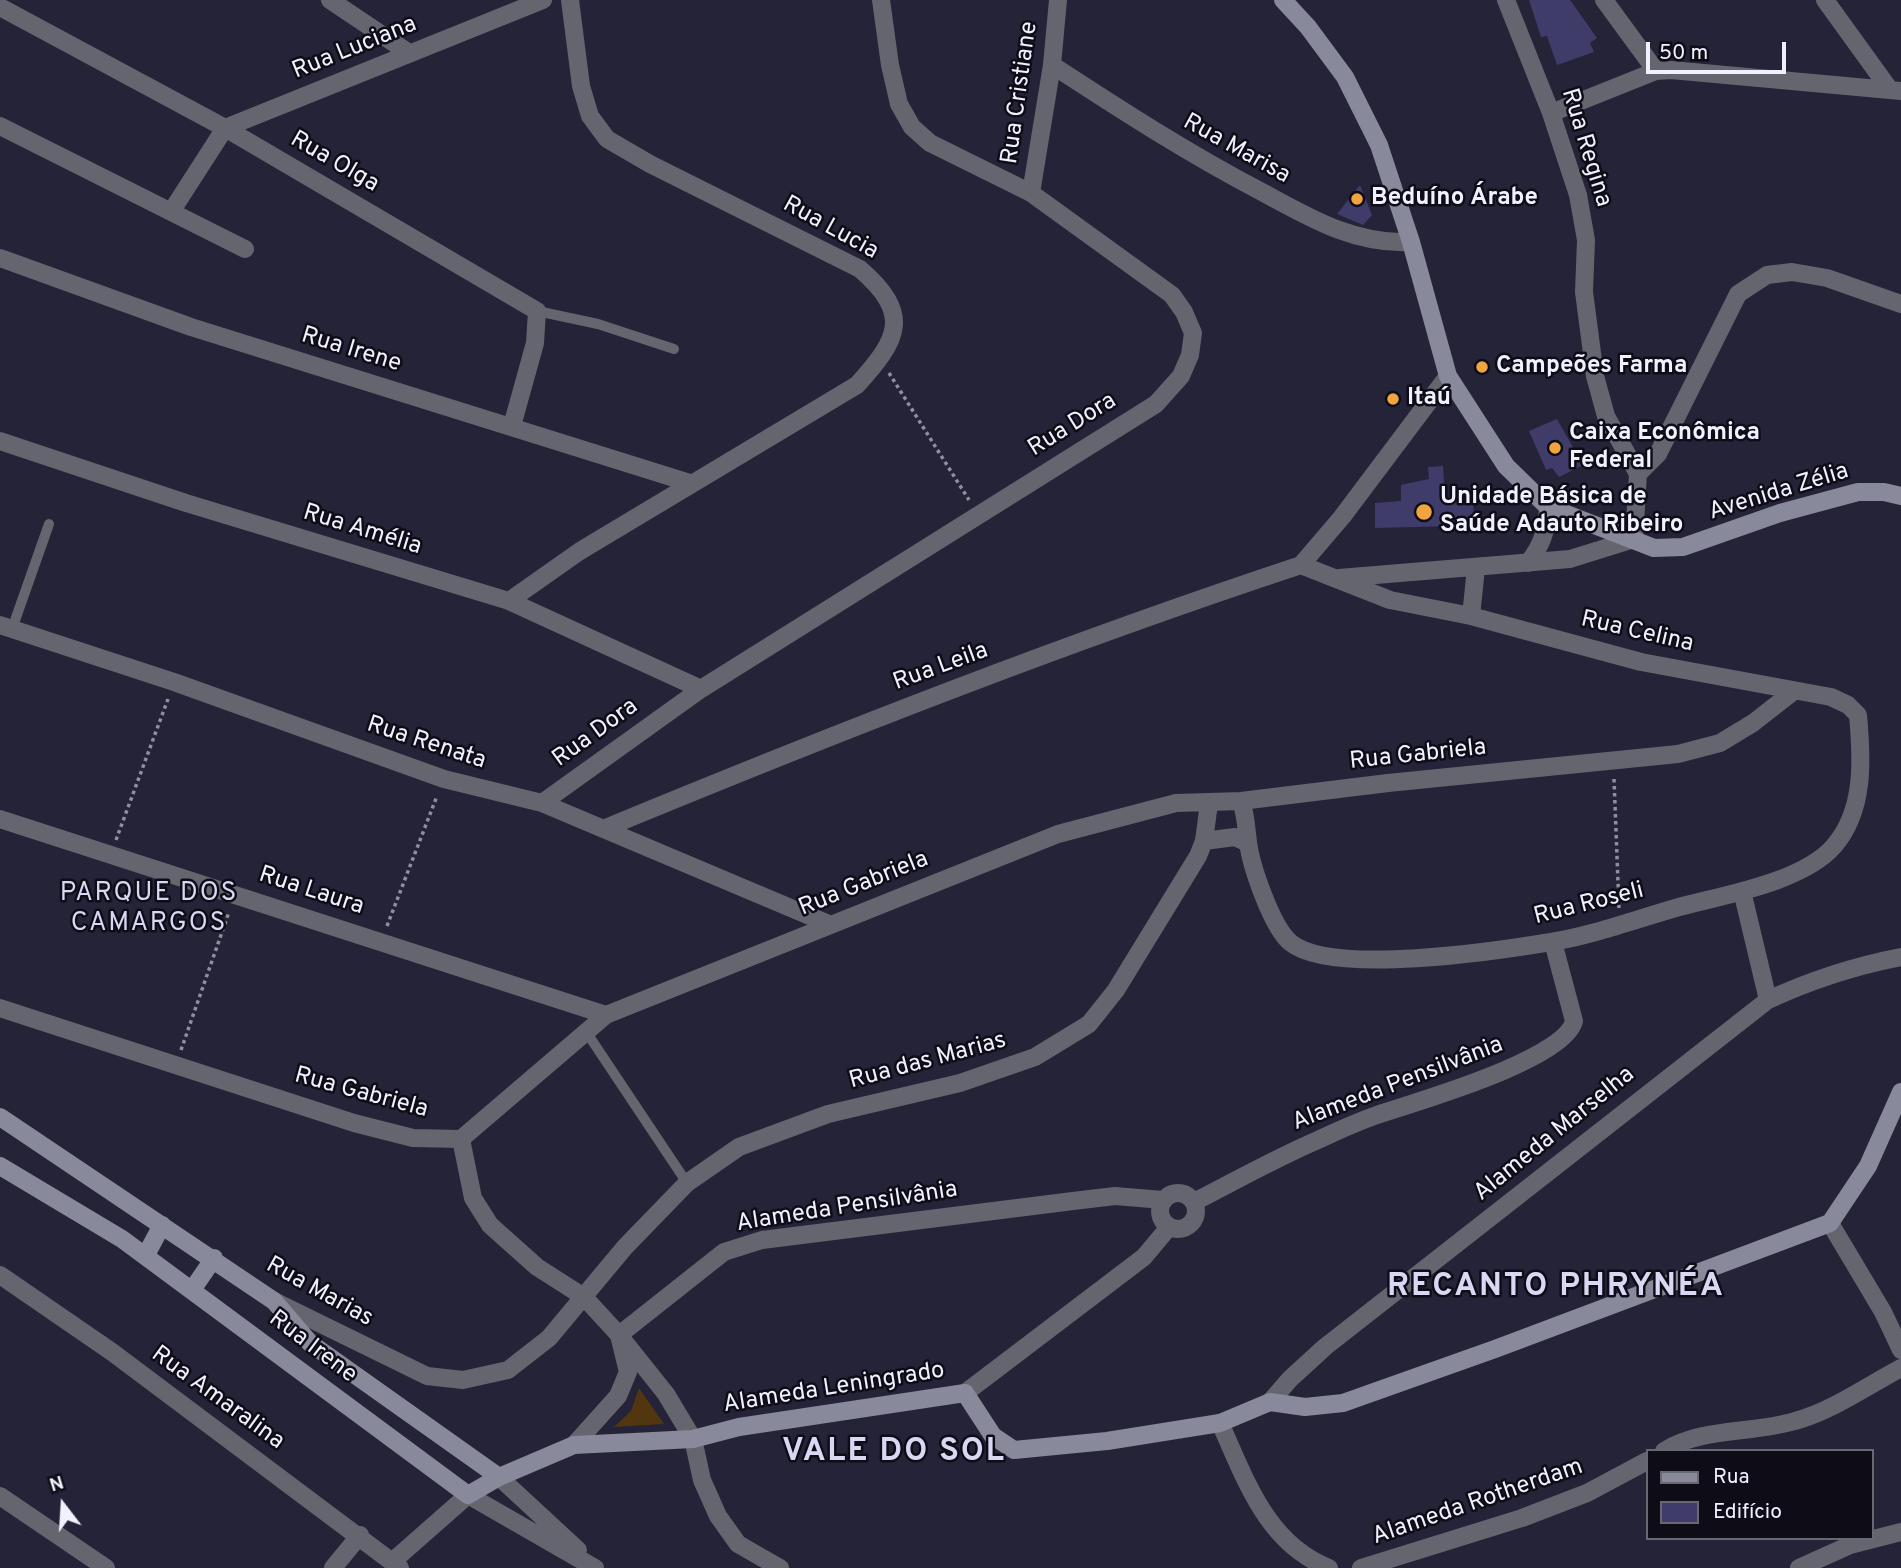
<!DOCTYPE html>
<meta charset="utf-8">
<style>
body{margin:0}
#map{position:relative;width:1901px;height:1568px;overflow:hidden;background:#242337;font-family:Overpass,sans-serif}
canvas{display:block}
.legend{position:absolute;left:1646px;top:1449px;width:228px;height:91px;box-sizing:border-box;background:#0e0d17;border:2px solid #686873;margin:0;padding:9px 12px;list-style:none;font-size:21px;color:#f0f0fe}
.legend li{display:flex;align-items:center;gap:14px;height:35px}
.legend b{width:35px;border:2px solid #686873}
.north{position:absolute;left:28px;top:1470px;width:70px;height:70px;-webkit-text-stroke:5px #0e0d17;paint-order:stroke;rotate:343deg;font-size:19px;font-weight:700;line-height:28px;text-align:center;color:#f0f0fe}
.north::after{content:'';display:block;margin:auto;width:24px;height:32px;background:#f0f0fe;clip-path:polygon(50% 0,100% 100%,50% 72%,0 100%)}
.scale{position:absolute;left:1646px;top:42px;width:140px;height:32px;box-sizing:border-box;border:4px solid #f0f0fe;border-top:0;padding-left:9px;font-size:21px;line-height:24px;white-space:nowrap;color:#f0f0fe;-webkit-text-stroke:5px #0e0d17;paint-order:stroke}
</style>
<div id="map">
<canvas width="1901" height="1568"></canvas>
<ul class="legend">
<li><b style="height:9px;background:#88899a"></b>Rua</li>
<li><b style="height:19px;background:#3f3c6a"></b>Edifício</li>
</ul>
<div class="north">N</div>
<div class="scale">50 m</div>
</div>
<script>
const c = document.querySelector('canvas').getContext('2d');
c.lineJoin = 'round';
function fillPath(path, color) {
  c.fillStyle = color;
  c.fill(path, 'evenodd');
}
function strokePath(path, color, width, dash) {
  c.strokeStyle = color;
  c.lineWidth = width;
  c.lineCap = dash ? 'butt' : 'round';
  c.setLineDash(dash || []);
  c.stroke(path);
}
function label(font, color, halo, rows, align = 'center') {
  c.font = font + ' Overpass,sans-serif';
  c.lineWidth = 5;
  c.setLineDash([]);
  c.textBaseline = 'middle';
  c.strokeStyle = halo;
  c.fillStyle = color;
  for (const [text, x, y, turn = 0] of rows) {
    c.save();
    c.translate(x, y);
    c.rotate((+turn || 0) * Math.PI / 180);
    c.textAlign = isNaN(turn) ? turn : align;
    if (halo) c.strokeText(text, 0, 0);
    c.fillText(text, 0, 0);
    c.restore();
  }
}
const green = new Path2D(`
 M639,1388L664,1424L614,1427L631,1411Z`);
const building = new Path2D(`
 M1529,0H1570L1597,38L1590,43L1594,52L1557,65L1547,36L1541,37Z
 M1360,185L1372,215L1363,225L1337,214Z
 M1557,419L1583,465L1559,477L1552,468L1546,470L1529,431Z
 M1443,466L1445,498L1467,496L1473,499L1474,520L1456,522V526L1375,528V503L1401,501V485L1429,479L1428,467Z`);
const path = new Path2D(`
 M889,373L969,500
 M1614,779L1619,908
 M116,840L168,699
 M387,926L437,796
 M181,1050L229,912`);
const lane = new Path2D(`
 M537,311L598,324L674,349
 M12,629L49,524
 M587,1033L687,1183`);
const street = new Path2D(`
 M330,0L409,53
 M1506,0L1551,113L1578,195L1586,240L1584,292L1595,376L1606,416L1638,474
 M1604,0L1656,71
 M1825,0L1890,90
 M0,7L225,128L537,311L535,343L512,426
 M1052,65C1121,110 1189,154 1262,192C1310,218 1355,245 1411,242
 M1551,113L1656,71L1671,70L1901,91
 M0,126L245,249
 M225,128L543,0
 M1031,193L1052,65L1058,0
 M171,212L225,128
 M0,258L191,327L690,483
 M0,441L186,503L509,601L701,689
 M1528,563C1542,545 1547,530 1548,507
 M1301,565L1342,517L1448,376
 M1339,578L1570,559L1634,539L1638,474L1658,454L1738,294L1767,275L1792,272L1827,278L1901,304
 M509,601L580,551L857,385C899,339 912,314 860,269L650,164L607,139L590,116L581,86L570,0
 M1471,616L1476,568
 M0,625L174,682L444,779L542,803L831,925
 M1241,801C1246,815 1246,827 1248,842C1251,866 1272,928 1291,943C1332,976 1497,951 1551,942C1594,935 1637,919 1679,907C1724,895 1803,882 1834,846C1865,810 1862,759 1858,715L1848,705L1831,697L1641,662L1471,616L1390,600L1301,565
 M542,803L701,689L1156,404L1181,376L1190,355L1193,333L1184,312L1172,295L1031,193L930,143L912,127L899,104L890,65L881,0
 M0,819L606,1015
 M603,829C833,734 1065,643 1301,565
 M1204,841L1235,837L1248,843
 M1742,891L1768,1000
 M0,1008L354,1123L413,1138L461,1139L606,1015L1058,834L1176,803L1241,801L1388,783L1678,754L1720,743L1753,723L1794,691
 M461,1139L473,1198L490,1225L537,1267L584,1297L619,1335L666,1394L693,1439L702,1480L718,1516L738,1544L780,1568
 M1160 1211a18 18 0 1 1 36 0a18 18 0 1 1-36 0Z
 M1194,1202C1235,1181 1276,1158 1318,1140C1337,1131 1357,1122 1377,1115C1415,1102 1565,1060 1574,1021L1553,942
 M1830,1223L1883,1312L1901,1350
 M0,1275L112,1352L400,1568
 M274,1301L427,1376L463,1380L508,1370L549,1338L625,1247L687,1183L739,1147L828,1114L960,1083L1035,1057L1089,1024L1116,990L1198,856L1204,841L1209,803
 M965,1393L1144,1257L1169,1227
 M1270,1402L1290,1379L1325,1347L1768,1000C1811,980 1854,966 1901,957
 M1220,1423C1246,1480 1266,1543 1329,1568
 M574,1445L618,1396L628,1372L619,1335L724,1252L762,1240L1073,1201L1115,1196L1163,1200
 M1664,1451C1702,1427 1752,1434 1795,1421C1832,1411 1867,1386 1901,1368
 M499,1477L578,1550
 M0,1496L106,1568
 M393,1561L468,1495L595,1568
 M333,1568L360,1535
 M1361,1568L1522,1518L1587,1493L1647,1461
 M1799,1568L1850,1545L1901,1532`);
const secondary = new Path2D(`
 M1283,0L1308,27L1345,77L1379,145L1411,242L1448,376L1506,466L1548,507L1654,548L1683,547L1780,513L1858,492H1884L1901,496
 M0,1117L274,1301L310,1343L499,1477
 M0,1166L122,1239L468,1495L499,1477L574,1445L693,1439L739,1427L965,1393L993,1436L1014,1450L1107,1441L1220,1423L1270,1402L1305,1407L1343,1403L1495,1349L1830,1223L1868,1166L1901,1092
 M146,1255L162,1225
 M192,1290L214,1258`);
const markers = [
 [1357,199,7,"#f1a540"],
 [1482,367,7,"#f1a540"],
 [1393,399,7,"#f1a540"],
 [1555,448,7,"#f1a540"],
 [1424,512,9,"#f1a540"]
];
const streetNames = [
 ["Rua Luciana",355,49,-22],
 ["Rua Cristiane",1021,93,-82],
 ["Rua Regina",1585,148,73],
 ["Rua Marisa",1236,150,29],
 ["Rua Olga",334,163,30],
 ["Rua Lucia",830,229,29],
 ["Rua Irene",351,351,17],
 ["Rua Dora",1073,426,-32],
 ["Avenida Zélia",1779,493,-17],
 ["Rua Amélia",362,531,17],
 ["Rua Celina",1637,633,13],
 ["Rua Leila",941,668,-20],
 ["Rua Dora",596,734,-36],
 ["Rua Renata",426,744,18],
 ["Rua Gabriela",1418,756,-6],
 ["Rua Gabriela",864,885,-22],
 ["Rua Laura",311,892,18],
 ["Rua Roseli",1589,905,-14],
 ["Rua das Marias",928,1062,-15],
 ["Alameda Pensilvânia",1398,1085,-21],
 ["Rua Gabriela",361,1094,15],
 ["Alameda Marselha",1555,1135,-39],
 ["Alameda Pensilvânia",847,1208,-9],
 ["Rua Marias",319,1293,29],
 ["Rua Irene",312,1348,37],
 ["Alameda Leningrado",834,1389,-9],
 ["Rua Amaralina",217,1399,36],
 ["Alameda Rotherdam",1478,1503,-19]
];
const poiNames = [
 ["Beduíno Árabe",1371,199],
 ["Campeões Farma",1496,367],
 ["Itaú",1407,399],
 ["Caixa Econômica",1569,434],
 ["Federal",1569,462],
 ["Unidade Básica de",1440,498],
 ["Saúde Adauto Ribeiro",1440,526]
];
const neighbourhoodNames = [
 ["PARQUE DOS",149,895],
 ["CAMARGOS",149,925]
];
const districtNames = [
 ["RECANTO PHRYNÉA",1556,1289],
 ["VALE DO SOL",894,1454]
];
fillPath(green, '#523610');
fillPath(building, '#3f3c6a');
strokePath(path, '#8f8fa0', 3.5, [3.5, 3.5]);
strokePath(lane, '#656570', 10);
strokePath(street, '#656570', 18);
strokePath(secondary, '#88899a', 18);
for (const [x, y, r, color] of markers) {
  const dot = new Path2D();
  dot.arc(x, y, r, 0, 2 * Math.PI);
  c.fillStyle = color;
  c.fill(dot);
  strokePath(dot, '#0e0d17', 2.5);
}
label('24px', '#f0f0fe', '#0e0d17', streetNames);
label('bold 24px', '#f0f0fe', '#0e0d17', poiNames, 'left');
c.letterSpacing = '2px';
label('26px', '#d8d8f4', '#0e0d17', neighbourhoodNames);
c.letterSpacing = '0px';
c.letterSpacing = '2px';
label('bold 32px', '#d8d8f4', '#0e0d17', districtNames);
c.letterSpacing = '0px';
</script>
